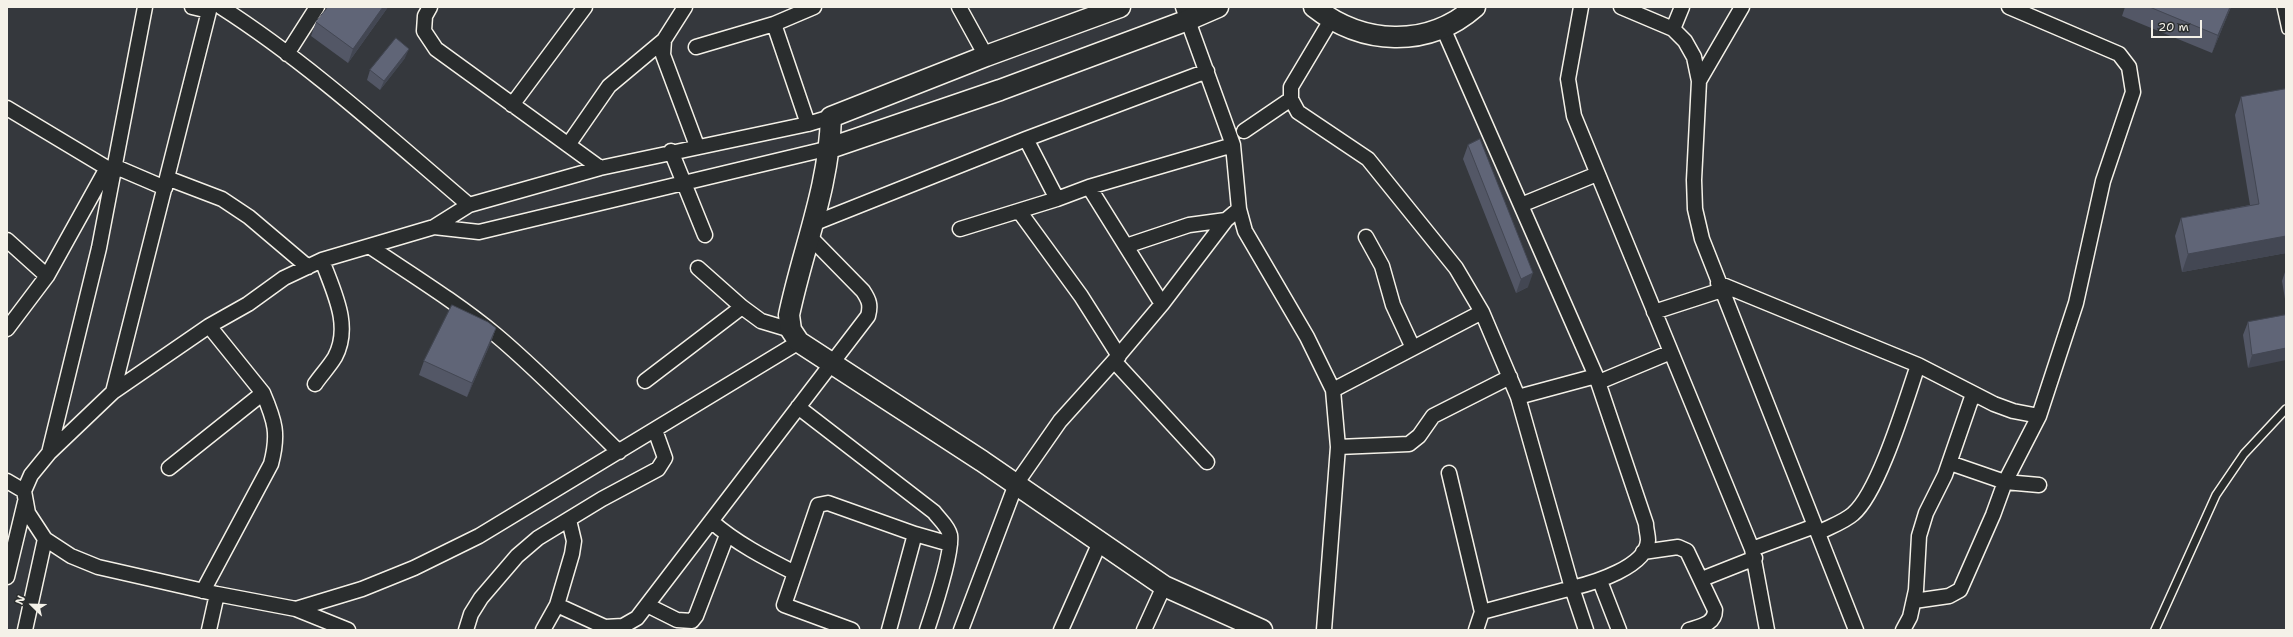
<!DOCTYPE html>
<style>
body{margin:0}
#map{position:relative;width:2293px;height:637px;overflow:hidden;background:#35383d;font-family:"Shantell Sans",sans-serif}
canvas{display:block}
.frame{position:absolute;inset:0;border:8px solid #f4f1e8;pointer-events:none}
.north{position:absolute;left:12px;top:585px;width:40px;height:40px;-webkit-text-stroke:3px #2a2d2e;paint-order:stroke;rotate:293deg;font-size:11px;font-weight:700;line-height:16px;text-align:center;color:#f4f1e8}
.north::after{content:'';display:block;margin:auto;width:14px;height:18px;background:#f4f1e8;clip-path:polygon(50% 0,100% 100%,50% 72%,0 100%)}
.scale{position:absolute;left:2151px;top:20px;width:51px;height:18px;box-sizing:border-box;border:2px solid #f4f1e8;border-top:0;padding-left:5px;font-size:12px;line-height:14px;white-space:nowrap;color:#f4f1e8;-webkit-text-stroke:3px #2a2d2e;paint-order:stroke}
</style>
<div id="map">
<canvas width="2293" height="637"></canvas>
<div class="frame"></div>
<div class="north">N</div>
<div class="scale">20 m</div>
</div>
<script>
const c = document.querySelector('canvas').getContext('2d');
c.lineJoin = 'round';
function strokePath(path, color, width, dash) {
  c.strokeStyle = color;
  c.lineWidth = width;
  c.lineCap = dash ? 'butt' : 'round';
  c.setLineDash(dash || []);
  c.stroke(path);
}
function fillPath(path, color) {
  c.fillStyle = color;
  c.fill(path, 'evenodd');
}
const lane = new Path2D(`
 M2281,7L2286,30
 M2155,630L2216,495L2244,454L2286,409`);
const street = new Path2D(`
 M192,7L209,11
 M221,7C310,64 389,137 469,205
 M430,7L425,16L424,31L436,49L600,168
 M685,7L664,40L663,55L697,146
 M959,7L986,56
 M1183,7L1233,145L1239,209L1245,231L1307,337L1333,390
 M1581,7L1568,79L1574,116L1752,549L1767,630
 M1621,7L1673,29L1685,41L1694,57L1699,81L1694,180L1695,209L1702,239L1856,630
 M1331,20L1291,87V99L1298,112L1368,159L1456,268L1482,312L1518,397L1572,588L1482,612
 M1443,28L1596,376L1646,524C1646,529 1648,535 1648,540C1647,567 1593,583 1572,588L1586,630
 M1673,29L1682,7
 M696,47L774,24
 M287,54L317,7
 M1699,81L1742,7
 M512,105L585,7
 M7,108L107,168L47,276L7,329
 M808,124L774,24L814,7
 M1244,131L1291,99
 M1026,139L1057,199
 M568,145L609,86L664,40
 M671,151L705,235
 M107,168L116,167L165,188
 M167,178L222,199L249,217L308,267
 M1089,187L1162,304
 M1521,205L1597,174
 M1019,211L1081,296L1119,356
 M815,223L1026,139L1207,71
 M434,227L479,232L830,148
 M960,229L1057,199L1089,187L1233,145
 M1366,237L1382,266L1393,305L1413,348
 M7,240L47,276
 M369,246C412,275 456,302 496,335C539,371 579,413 619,452
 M1126,246L1189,225L1226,220
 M698,268L742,307L761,321L791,330
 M1718,283L1918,365L1994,404L2013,411L2039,416
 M1654,312L1722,290
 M209,326L263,393
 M1114,361L1207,462
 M645,381L742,307
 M1599,382L1671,352
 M315,384C321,375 329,367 335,357C352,325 333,291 322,260
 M113,392L210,7
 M1518,397L1596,376
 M798,407L934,512C939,519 948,526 950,535C953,551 933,612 927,630
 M1338,447L1409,444L1419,436L1433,416L1510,377
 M49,453L99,248L145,7
 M1950,463L2005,482L2039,485
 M169,468L263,393C275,421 279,434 271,464L203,591
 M1449,473L1482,612L1476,630
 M7,481L24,491
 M711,521C736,543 765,558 795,573
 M1818,533C1829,527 1844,522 1853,514C1879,492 1906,400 1918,365
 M1752,549L1815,526
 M1643,552L1678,547L1687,551L1715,610C1715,624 1701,626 1689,630
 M7,577L25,502
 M1702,579L1755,558
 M1600,581L1619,630
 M1914,601L1949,596L1960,590L1993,515L2005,482L2039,416L2076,303L2103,181L2133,92L2129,67L2119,54L2009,7
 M557,605L605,627L623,626L637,618L868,316C871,305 869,300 863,291L811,238
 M647,605L677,620L692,621L696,616L727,535
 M296,609L362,589L414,568L479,536L799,342
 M25,630L45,539
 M209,630L217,594
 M348,630L296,609L217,594L98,567L71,556L45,539L28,513L24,491L31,475L49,453L113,392L209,326L248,304L284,278L322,260L434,227L469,205L600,168L808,124L831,117
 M466,630L471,614L481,598L517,556L538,538L602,499L658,469L665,458L655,430
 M543,630L557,605L572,554L574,541L569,520
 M852,630L784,605L818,505L828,503L915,534
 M889,630L915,534L950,544
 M961,630L1016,484L1060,421L1114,361L1162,304L1226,220L1239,209
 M1061,630L1100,542
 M1144,630L1164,586
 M1324,630L1338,447L1333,390L1482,312
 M1903,630L1910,617L1916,590L1919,536L1926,513L1945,475L1973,394`);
const secondary = new Path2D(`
 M1120,7L986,56L831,117C829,188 803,248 789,315L791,330L799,342L982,461L1164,586L1262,630
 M1314,7C1362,45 1427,49 1475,7
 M830,148L1000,90L1188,20L1218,7`);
const wall = new Path2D(`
 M388,7L348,63L311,36L316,22Z
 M2125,7H2231L2212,53L2122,16Z
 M405,58L380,90L367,80L370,70Z
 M2286,89V253L2182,272L2175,236L2181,218L2250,205L2235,115L2241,97Z
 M1468,145L1528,287L1516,293L1463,159Z
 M2286,269V305L2282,281Z
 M2286,315L2248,368L2243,335L2248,322Z
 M496,328L491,342L467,397L419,375L424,361Z`);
const shadedWall = new Path2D(`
 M383,7H388L348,63L353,49Z
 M2230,7H2231L2212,53L2218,35Z
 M409,49L405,58L380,90L384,81Z
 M2286,236V253L2182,272L2188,254Z
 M1533,273L1528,287L1516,293L1521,279Z
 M496,328L491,342L467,397L472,383Z
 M2286,348V360L2248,368L2252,355Z`);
const building = new Path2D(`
 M328,7H383L353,49L316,22Z
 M2150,7H2230L2218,35Z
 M396,38L409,49L384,81L370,70Z
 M2286,89V236L2188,254L2181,218L2259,204L2241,97Z
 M1480,139L1533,273L1521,279L1468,145Z
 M452,305L488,322L496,328L472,383L424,361Z
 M2286,315V348L2252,355L2248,322Z`);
strokePath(lane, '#f4f1e8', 10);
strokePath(street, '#f4f1e8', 17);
strokePath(secondary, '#f4f1e8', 23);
strokePath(lane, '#2a2d2e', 7);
strokePath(street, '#2a2d2e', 14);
strokePath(secondary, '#2a2d2e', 20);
fillPath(wall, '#535766');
fillPath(shadedWall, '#434753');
fillPath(building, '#606577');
strokePath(building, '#434753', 1);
</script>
